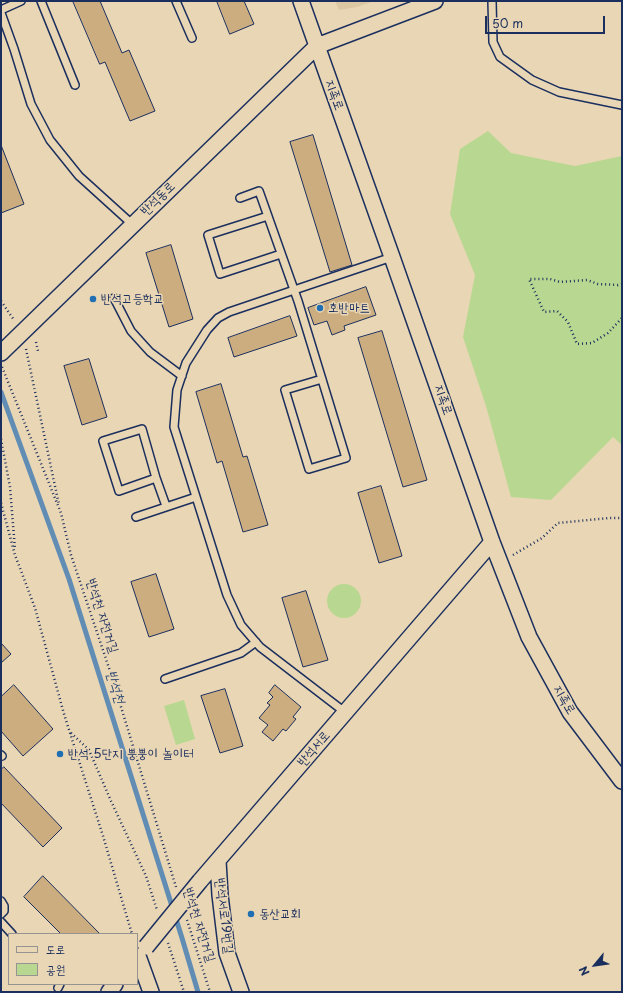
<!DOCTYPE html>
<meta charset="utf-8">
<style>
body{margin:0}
#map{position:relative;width:623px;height:993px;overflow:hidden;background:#e9d6b4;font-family:"Playpen Sans","Poor Story",sans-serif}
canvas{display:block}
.frame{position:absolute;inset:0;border:2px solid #1b2f5e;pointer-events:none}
.legend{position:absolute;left:8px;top:933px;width:130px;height:52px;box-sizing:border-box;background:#e9d6b4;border:1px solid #979392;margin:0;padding:5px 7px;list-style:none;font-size:12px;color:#1b2f5e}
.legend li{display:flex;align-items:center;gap:8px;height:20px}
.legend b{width:20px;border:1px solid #979392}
.north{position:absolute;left:575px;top:945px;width:40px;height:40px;-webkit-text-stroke:3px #e9d6b4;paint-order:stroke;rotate:241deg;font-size:11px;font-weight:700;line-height:16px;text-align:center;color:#1b2f5e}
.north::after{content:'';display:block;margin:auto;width:14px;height:18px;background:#1b2f5e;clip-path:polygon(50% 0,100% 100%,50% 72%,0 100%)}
.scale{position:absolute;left:485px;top:16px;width:120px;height:18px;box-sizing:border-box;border:2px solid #1b2f5e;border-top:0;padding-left:5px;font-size:12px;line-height:14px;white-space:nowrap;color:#1b2f5e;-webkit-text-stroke:3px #e9d6b4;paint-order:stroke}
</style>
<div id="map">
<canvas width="623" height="993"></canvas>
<div class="frame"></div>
<ul class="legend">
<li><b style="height:5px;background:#e9d6b4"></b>도로</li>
<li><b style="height:11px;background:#b8d891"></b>공원</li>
</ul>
<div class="north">N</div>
<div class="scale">50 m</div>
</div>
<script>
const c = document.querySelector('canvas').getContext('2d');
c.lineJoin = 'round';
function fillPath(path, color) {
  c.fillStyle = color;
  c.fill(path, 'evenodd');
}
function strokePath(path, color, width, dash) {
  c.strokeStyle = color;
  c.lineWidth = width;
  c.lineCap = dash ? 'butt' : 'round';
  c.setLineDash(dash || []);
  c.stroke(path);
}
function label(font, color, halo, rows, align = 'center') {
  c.font = font + ' "Playpen Sans","Poor Story",sans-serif';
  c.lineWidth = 3;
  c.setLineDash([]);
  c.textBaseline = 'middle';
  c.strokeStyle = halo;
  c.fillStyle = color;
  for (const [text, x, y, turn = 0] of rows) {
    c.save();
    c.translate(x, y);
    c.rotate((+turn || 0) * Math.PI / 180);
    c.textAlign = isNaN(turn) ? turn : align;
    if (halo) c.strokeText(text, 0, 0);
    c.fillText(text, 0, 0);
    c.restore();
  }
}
const built = new Path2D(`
 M335,1H374L357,7L339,10Z`);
const green = new Path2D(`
 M488,131L511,153L575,166L622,156V445L613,437L551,500L511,497L486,406L463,337L475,275L450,214L460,149Z
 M327 601a17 17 0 1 1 34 0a17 17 0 1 1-34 0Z
 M184,700L195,739L176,745L164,706Z`);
const stream = new Path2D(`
 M1,392L69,579L182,938L198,992`);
const building = new Path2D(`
 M73,1H100L122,53L129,50L155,111L130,121L105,62L100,64Z
 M217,1H244L254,24L230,34Z
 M313,135L352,265L330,272L290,142Z
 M1,145L24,204L1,213Z
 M171,245L193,319L169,327L146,253Z
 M366,287L376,315L344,326L345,330L332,335L327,321L314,325L308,308Z
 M290,316L297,336L234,357L228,338Z
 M382,331L427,480L403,487L358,338Z
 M89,359L107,417L82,425L64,366Z
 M221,384L243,457L247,456L268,525L243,532L222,461L217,463L196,392Z
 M381,486L402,556L379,563L358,493Z
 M156,574L174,629L149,637L131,582Z
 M306,591L328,660L303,667L282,598Z
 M1,643L11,654L1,663Z
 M14,685L53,729L23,756L1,731V697Z
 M275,685L301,707L293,717L296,719L286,731L283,729L273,741L262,732L268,725L259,718L270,705L267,703L273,697L269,693Z
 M225,689L243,746L220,753L201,696Z
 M4,767L62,828L43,847L1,803V770Z
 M43,876L100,934H61L24,897Z`);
const path = new Path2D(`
 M622,284L618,285L598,284L587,280L560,282L550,279H529L544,312L557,311L568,322L577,344L592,343L608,333L622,318
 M1,301L14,320
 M36,342L38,351
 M26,349L59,505
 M2,367L61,513L71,555L111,674L176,887
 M1,439L10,487L15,549
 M1,503L15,555L35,608L64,714L103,836L132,934
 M513,555L542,538L558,523L609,518H622
 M71,733L89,750L111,801L146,876L157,910
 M187,920L210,992
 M168,943L184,992`);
const lane = new Path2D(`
 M41,1L75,85
 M176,1L192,38
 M492,1L493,42L500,57L532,80L559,92L622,105
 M1,10L21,1
 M1,13L14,49L31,104L50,140L79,176L132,224
 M240,198L259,191L298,301L346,458L309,469L285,390L322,379
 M268,216L208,235L220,274L281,254
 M114,298L131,331L150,352L182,376
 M156,478L119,491L103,441L142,429L156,478L166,506
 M136,517L196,497
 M165,679L241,653L256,642
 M346,713L260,647L241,625L227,595L174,427L177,390L186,363L207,330L218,318L229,312L392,257
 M1,755L2,756
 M1,901L4,906V911L1,914
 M1,922L12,934
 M58,988L60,984`);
const street = new Path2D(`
 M301,1L392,257L492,542L529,637L570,712L622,781
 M1,353L317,46L435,1
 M218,861L220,895L227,953L241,992
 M200,881L492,542
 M138,956L151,992
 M109,992L115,984`);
const streetBridge = new Path2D(`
 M146,947L200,881`);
const markers = [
 [93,299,4,"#1f6fb2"],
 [320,308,4,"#1f6fb2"],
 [60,754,4,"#1f6fb2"],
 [251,914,4,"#1f6fb2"]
];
const streetNames = [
 ["지족로",334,95,70],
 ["반석동로",158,199,-44],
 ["지족로",443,400,71],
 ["반석천 자전거길",102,616,72],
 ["지족로",564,700,60],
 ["반석서로",314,749,-49],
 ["반석서로19번길",224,916,83],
 ["반석천 자전거길",199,925,72]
];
const poiNames = [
 ["반석고등학교",101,299],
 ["호반마트",328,308],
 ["반석 5단지 뿡뿡이 놀이터",68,754],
 ["동산교회",259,914]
];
const waterNames = [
 ["반석천",115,687,73]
];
fillPath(built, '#dcc7a3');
fillPath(green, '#b8d891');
strokePath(stream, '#618db5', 5);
fillPath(building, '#ccad80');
strokePath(building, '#1b2f5e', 1);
strokePath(lane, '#1b2f5e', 10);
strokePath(street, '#1b2f5e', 18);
strokePath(path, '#1b2f5e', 2.5, [1, 3]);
strokePath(lane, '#e9d6b4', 7);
strokePath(street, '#e9d6b4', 15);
strokePath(streetBridge, '#1b2f5e', 18, []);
strokePath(streetBridge, '#e9d6b4', 15);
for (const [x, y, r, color] of markers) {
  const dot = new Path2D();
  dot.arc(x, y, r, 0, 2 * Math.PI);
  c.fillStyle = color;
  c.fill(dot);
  strokePath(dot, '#e9d6b4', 1.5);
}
label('13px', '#1b2f5e', '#e9d6b4', streetNames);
label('13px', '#1b2f5e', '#e9d6b4', poiNames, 'left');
label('italic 14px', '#2c4674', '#e9d6b4', waterNames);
</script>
